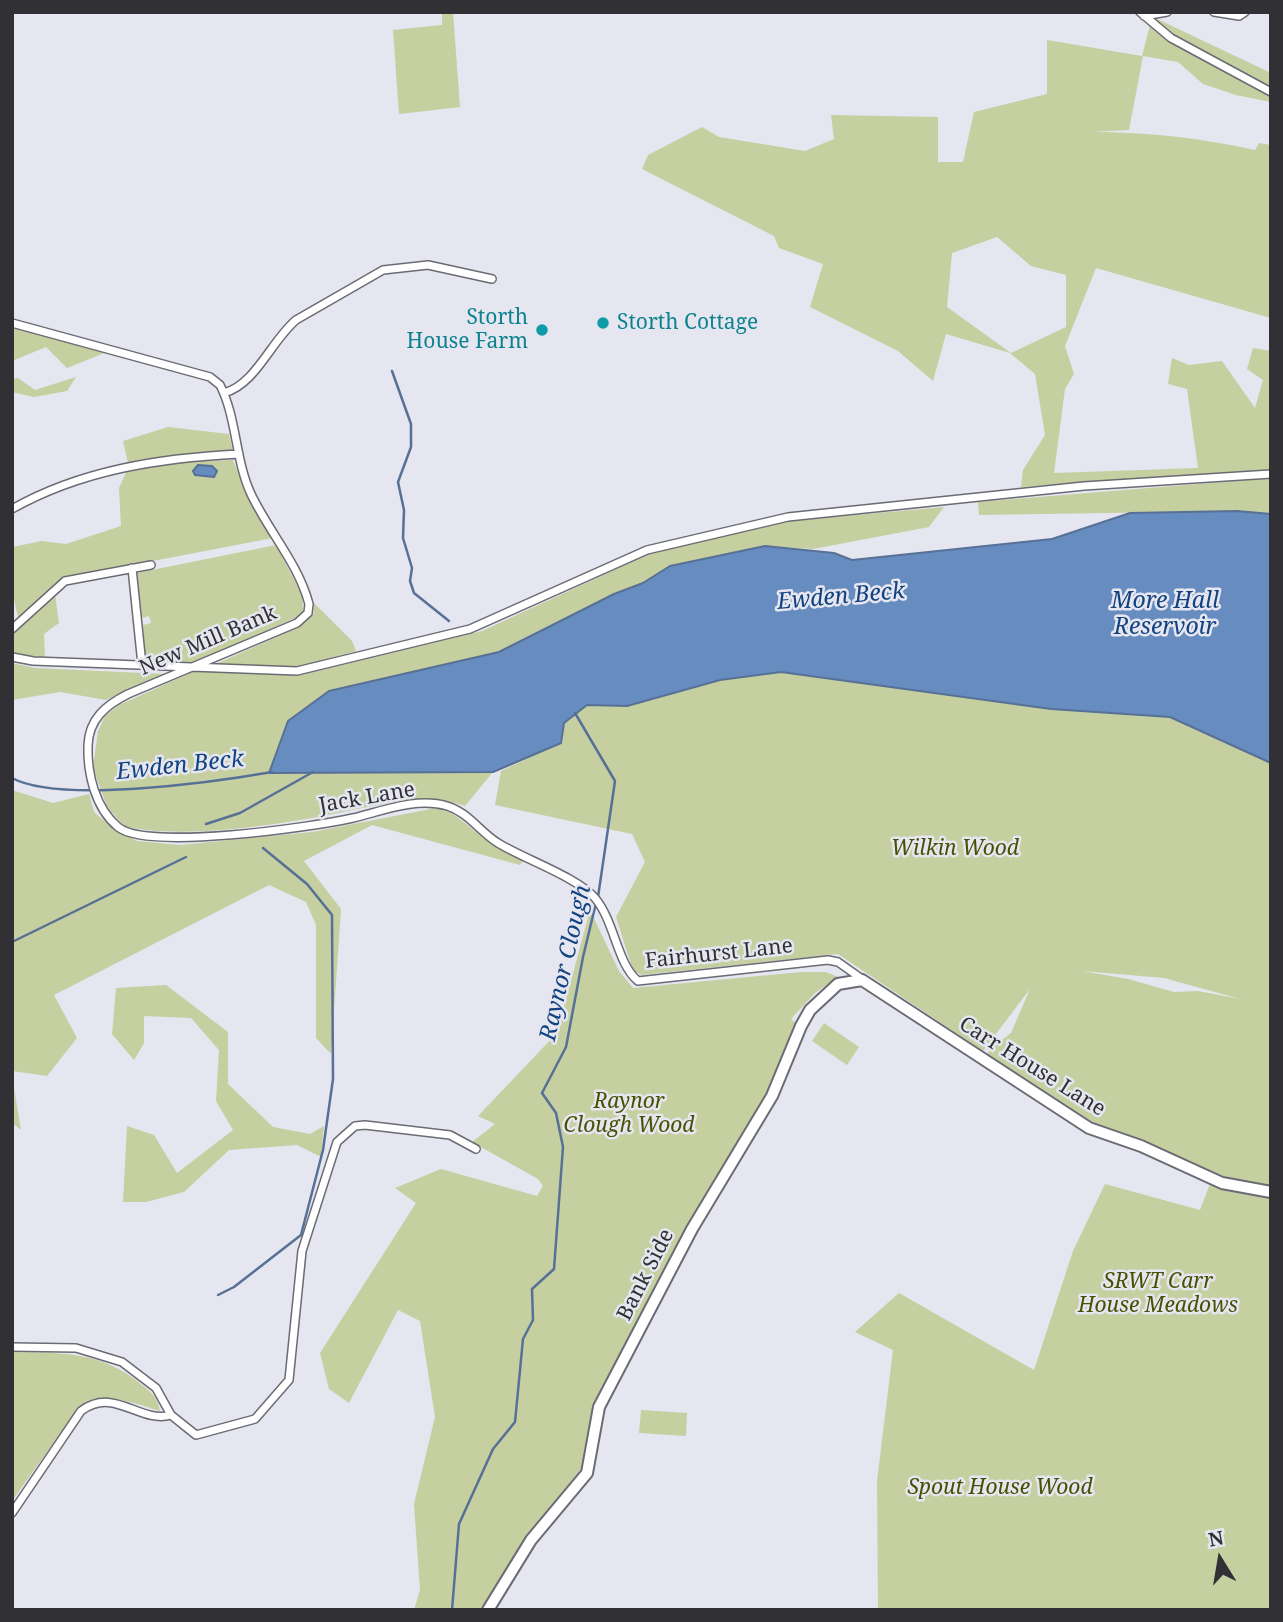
<!DOCTYPE html>
<style>
body{margin:0}
#map{position:relative;width:1283px;height:1622px;overflow:hidden;background:#e5e6f0;font-family:"Noto Serif",serif}
canvas{display:block}
.frame{position:absolute;inset:0;border:14px solid #313135;pointer-events:none}
.north{position:absolute;left:1185px;top:1524px;width:70px;height:70px;-webkit-text-stroke:5px #e5e6f0;paint-order:stroke;rotate:349deg;font-size:19px;font-weight:700;line-height:28px;text-align:center;color:#313135}
.north::after{content:'';display:block;margin:auto;width:24px;height:32px;background:#313135;clip-path:polygon(50% 0,100% 100%,50% 72%,0 100%)}
</style>
<div id="map">
<canvas width="1283" height="1622"></canvas>
<div class="frame"></div>
<div class="north">N</div>
</div>
<script>
const c = document.querySelector('canvas').getContext('2d');
c.lineJoin = 'round';
function fillPath(path, color) {
  c.fillStyle = color;
  c.fill(path, 'evenodd');
}
function strokePath(path, color, width, dash) {
  c.strokeStyle = color;
  c.lineWidth = width;
  c.lineCap = dash ? 'butt' : 'round';
  c.setLineDash(dash || []);
  c.stroke(path);
}
function label(font, color, halo, rows, align = 'center') {
  c.font = font + ' "Noto Serif",serif';
  c.lineWidth = 5;
  c.setLineDash([]);
  c.textBaseline = 'middle';
  c.strokeStyle = halo;
  c.fillStyle = color;
  for (const [text, x, y, turn = 0] of rows) {
    c.save();
    c.translate(x, y);
    c.rotate((+turn || 0) * Math.PI / 180);
    c.textAlign = isNaN(turn) ? turn : align;
    if (halo) c.strokeText(text, 0, 0);
    c.fillText(text, 0, 0);
    c.restore();
  }
}
const green = new Path2D(`
 M442,12H453L460,107L399,114L393,30L442,25Z
 M1153,17L1271,73V88L1172,34Z
 M1150,25L1271,94V102L1236,95L1203,84L1178,62L1143,56L1129,130L1092,132C1147,132 1201,138 1255,150L1259,143L1271,145V318L1096,268L1065,346L1074,374L1065,389L1054,473L1198,468L1187,389L1168,384L1172,358L1189,365L1222,361L1255,408L1263,380L1247,369L1253,348L1271,351V470L1021,487L1023,470L1045,435L1035,374L1010,353L946,334L933,381L898,351L810,307L823,264L779,248L774,236L642,169L648,155L702,127L719,137L805,151L834,139L831,115L938,117V162H963L974,112L1047,94V40L1142,56ZM997,237L1031,266L1066,275V327L1011,353L947,307L952,253Z
 M12,327L107,352L67,368L46,347L12,361Z
 M76,377L67,391L34,397L12,392V379L18,378L35,390Z
 M168,427L229,434L233,452H213L128,463L123,441Z
 M233,460L250,502L273,538L69,577L51,587L19,621L12,591V547L42,541L66,544L121,526L119,488L127,470L191,461Z
 M1271,478V514L1237,511L979,515L978,502Z
 M944,507L929,527L813,549L765,546L670,566L643,583L614,594L499,652L440,668L288,721L270,772H493L465,806C421,791 377,806 333,814C278,825 177,840 124,826L107,807L93,768L98,731L105,716L119,705L195,671L296,675L322,670L482,631L649,554L790,521Z
 M276,545L302,595L303,611L295,618L193,663L146,662L143,625L151,623L149,616L142,618L137,573Z
 M55,594L59,623L44,634L45,658L12,654V630L26,623Z
 M312,601L352,641L356,651L297,667L216,664L299,627L314,613Z
 M12,663L35,668L165,674L106,700L60,692L12,700Z
 M781,672L1051,709L1170,717L1271,763V1190L1219,1180L1080,1119L986,1056L991,1048L1011,1033L1030,989L983,1051L838,954L642,975L633,971L616,917L645,862L632,834L495,805L501,771L561,743L564,723L587,705L627,706L720,680ZM1082,971L1164,978L1240,999L1198,991L1174,992L1128,979Z
 M12,790L53,803L89,794L94,812L114,829L137,841L180,845L312,832L436,808L453,814L496,847L524,859L520,865L372,825L304,861L341,909L331,1054L316,1038V925L306,902L269,885L54,995L77,1038L47,1076L12,1071Z
 M590,910L619,971L633,988L801,972H826L838,977L815,993L791,1019L798,1025L766,1097L640,1314L593,1406L586,1461L483,1610H414L420,1590L414,1504L435,1417L420,1321L398,1310L349,1403L329,1389L320,1353L416,1203L395,1188L441,1169L537,1196L543,1186L538,1179L472,1142L495,1124L478,1116L557,1033Z
 M166,985L228,1032V1084L273,1127L310,1134L324,1126L321,1157L297,1145L229,1150L184,1192L146,1202H123L127,1126L154,1135L177,1173L233,1130L216,1101L219,1050L191,1018L144,1016V1043L134,1060L112,1034L116,988Z
 M824,1023L859,1047L847,1065L812,1041Z
 M12,1087L14,1088L21,1130L12,1123Z
 M1211,1181L1271,1196V1610H878L877,1481L893,1350L855,1332L899,1293L1034,1370L1073,1251L1105,1184L1200,1210Z
 M12,1352C62,1353 102,1351 142,1385C151,1392 158,1398 160,1411C132,1403 106,1391 79,1407L12,1501Z
 M641,1410L687,1413L686,1436L639,1433Z`);
const water = new Path2D(`
 M198,465L212,466L217,471L214,477L195,475L193,471Z
 M1237,511L1271,514V763L1170,717L1051,709L781,672L720,680L627,706L587,705L564,723L561,743L493,772L269,773L288,721L329,691L499,652L614,594L643,583L670,566L765,546L834,553L852,560L1052,539L1130,513Z`);
const stream = new Path2D(`
 M392,371L411,424V447L398,482L404,510L403,538L412,568L410,581L414,593L449,621
 M575,713L615,781L598,897
 M12,778C60,804 215,782 272,772
 M206,824L240,813L313,772
 M12,942L186,857
 M218,1295L234,1287L301,1235L323,1150L333,1079L332,915L307,884L263,848
 M452,1610L459,1524L493,1449L515,1422L523,1339L533,1320L532,1289L554,1269L563,1147L556,1113L542,1093L566,1047L583,957L596,903`);
const street = new Path2D(`
 M1140,12L1171,38L1271,92
 M1214,12L1239,16L1245,12
 M1144,16L1167,12
 M12,323L210,377L220,385C237,418 235,460 251,494C269,532 298,563 309,604L308,613L297,623L128,694C106,705 89,719 88,745C87,773 95,808 118,827C147,851 313,827 353,818C382,811 417,797 447,806C468,812 480,832 498,843C524,859 577,877 595,898C615,922 617,964 638,981L828,960L838,962L862,979
 M224,393C256,384 271,341 296,320L383,270L428,265L492,279
 M12,509C81,470 160,458 239,454
 M132,568L142,665
 M12,629L65,581L151,565
 M12,657L33,661L297,671L470,629L647,550L788,517L1084,486L1271,474
 M12,1347L76,1348L122,1362L156,1388L171,1415L196,1435L255,1419L289,1380L302,1251L337,1142L355,1126L365,1125L450,1135L476,1149
 M12,1513L81,1411C115,1386 139,1424 171,1415`);
const secondary = new Path2D(`
 M488,1610L531,1540L587,1473L599,1407L692,1229L772,1096L801,1026L810,1010L838,984L862,980L1089,1128L1141,1146L1222,1183L1271,1192`);
const markers = [
 [603,323,7,"#0f9aa8"],
 [542,330,7,"#0f9aa8"]
];
const cultureNames = [
 ["Storth",528,318],
 ["House Farm",528,342],
 ["Storth Cottage",617,323,"left"]
];
const streetNames = [
 ["New Mill Bank",208,641,-23],
 ["Jack Lane",367,798,-10],
 ["Fairhurst Lane",719,954,-6],
 ["Carr House Lane",1032,1067,32],
 ["Bank Side",646,1275,-63]
];
const parkNames = [
 ["Wilkin Wood",955,849],
 ["Raynor",629,1102],
 ["Clough Wood",629,1126],
 ["SRWT Carr",1158,1282],
 ["House Meadows",1158,1306],
 ["Spout House Wood",1000,1488]
];
const waterNames = [
 ["Ewden Beck",841,597,-5],
 ["More Hall",1165,601],
 ["Reservoir",1165,627],
 ["Ewden Beck",180,766,-6],
 ["Raynor Clough",566,963,-77]
];
fillPath(green, '#c5cfa0');
fillPath(water, '#678cc0');
strokePath(water, '#577196', 2);
strokePath(stream, '#577196', 2.5);
strokePath(street, '#6a6b74', 10);
strokePath(secondary, '#6a6b74', 14);
strokePath(street, '#fff', 7);
strokePath(secondary, '#fff', 10);
for (const [x, y, r, color] of markers) {
  const dot = new Path2D();
  dot.arc(x, y, r, 0, 2 * Math.PI);
  c.fillStyle = color;
  c.fill(dot);
  strokePath(dot, '#e5e6f0', 2.5);
}
label('21px', '#0d838f', '#e5e6f0', cultureNames, 'right');
label('21px', '#313135', '#e5e6f0', streetNames);
label('italic 21px', '#485101', '#e5e6f0', parkNames);
label('italic 23px', '#114281', '#e5e6f0', waterNames);
</script>
